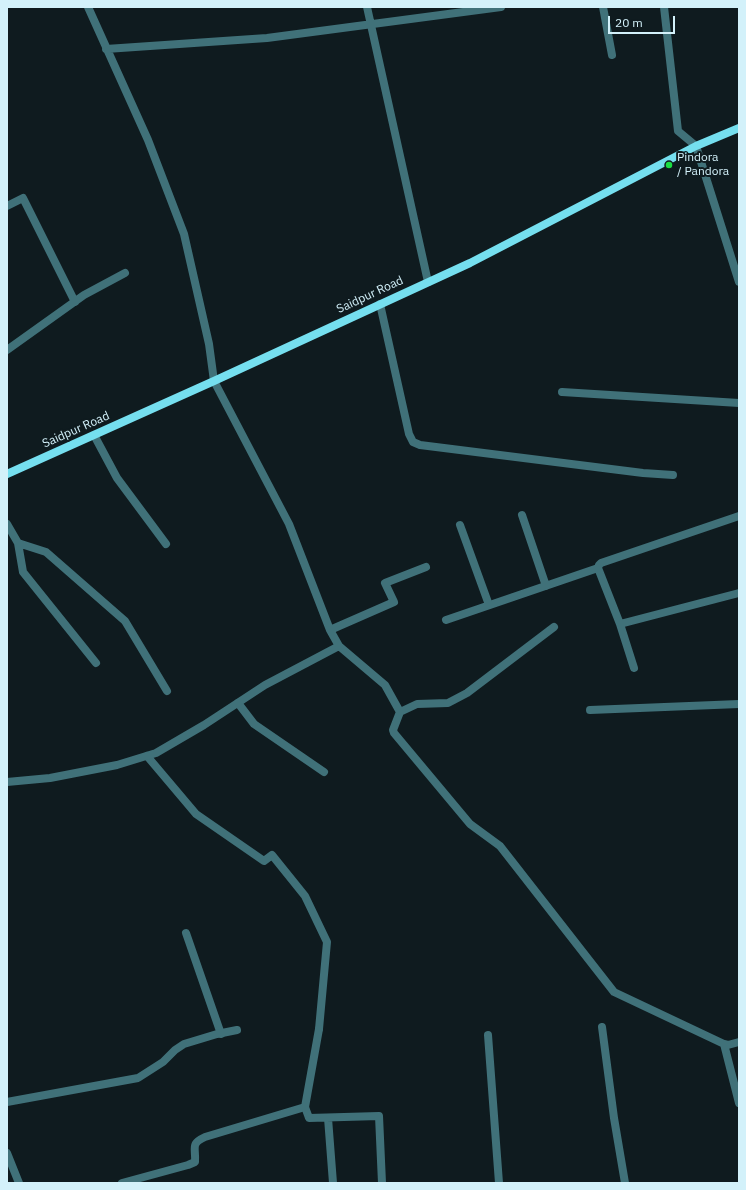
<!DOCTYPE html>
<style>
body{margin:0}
#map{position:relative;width:746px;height:1190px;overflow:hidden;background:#0f1b1f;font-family:"IBM Plex Sans",sans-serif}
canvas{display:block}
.frame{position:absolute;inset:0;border:8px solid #d3f1fa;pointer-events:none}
.scale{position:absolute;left:608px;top:16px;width:67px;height:18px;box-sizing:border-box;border:2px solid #d3f1fa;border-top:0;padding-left:5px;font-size:12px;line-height:14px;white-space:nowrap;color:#d3f1fa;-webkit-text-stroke:3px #0f1b1f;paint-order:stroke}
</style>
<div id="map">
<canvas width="746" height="1190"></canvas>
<div class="frame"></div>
<div class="scale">20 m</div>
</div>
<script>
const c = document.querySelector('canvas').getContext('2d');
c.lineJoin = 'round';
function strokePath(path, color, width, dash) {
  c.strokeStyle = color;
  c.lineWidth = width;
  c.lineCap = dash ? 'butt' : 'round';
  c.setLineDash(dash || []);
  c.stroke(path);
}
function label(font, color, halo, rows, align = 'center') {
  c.font = font + ' "IBM Plex Sans",sans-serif';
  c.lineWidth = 4;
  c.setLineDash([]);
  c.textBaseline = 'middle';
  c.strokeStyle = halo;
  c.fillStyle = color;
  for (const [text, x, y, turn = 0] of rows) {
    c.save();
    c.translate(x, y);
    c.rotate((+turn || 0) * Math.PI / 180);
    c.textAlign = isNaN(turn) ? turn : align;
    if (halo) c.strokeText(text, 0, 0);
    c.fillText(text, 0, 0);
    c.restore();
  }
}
const lane = new Path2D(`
 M7,206L23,198L75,302
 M7,350L84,295L125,273
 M94,435L117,478L166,544
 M7,524L18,543L46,552L125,621L167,691
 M18,543L23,572L96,663
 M238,703L254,724L324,772
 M147,756L196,814L264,861L272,855L305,896L327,942L319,1029
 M186,933L221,1034
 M488,1035L499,1183
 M305,1107L309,1118L379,1116L382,1183
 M328,1118L333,1183`);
const street = new Path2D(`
 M88,7L148,140L184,234L209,344L214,381L289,524L330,630L339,646L385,685L400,712L393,730L394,733L470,824L500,846L614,992L724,1044L728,1045L739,1042
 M367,7L428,282
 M603,7L612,55
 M664,7L678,131L696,146L739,282
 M106,49L267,38L501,7
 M380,304L409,434L413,442L420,445L643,473L673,475
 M562,392L739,403
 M522,515L546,586
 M460,525L489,605
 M446,620L598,568
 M620,624L739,593
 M330,630L394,602L385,583L426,567
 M634,668L620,624L598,568L599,565L601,563L739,516
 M590,710L739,704
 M400,712L417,704L448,703L467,693L554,627
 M7,782L50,778L117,765L156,753L204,725L265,685L339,646
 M602,1027L614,1118L625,1183
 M724,1044L739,1103
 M7,1102L138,1078L163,1062L175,1050L184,1044L217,1034L237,1030
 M7,1153L19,1183
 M122,1183L188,1165L195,1162C196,1147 190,1144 205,1137L305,1107L319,1029`);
const secondary = new Path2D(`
 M7,474L214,381L470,263L696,146L739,128`);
const markers = [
 [669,165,4,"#1ade42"]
];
const poiNames = [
 ["Pindora",677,158],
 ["/ Pandora",677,172]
];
const streetNames = [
 ["Saidpur Road",370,295,-25],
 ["Saidpur Road",76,430,-24]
];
strokePath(lane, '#407179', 8);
strokePath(street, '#407179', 8);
strokePath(secondary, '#75dfef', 8);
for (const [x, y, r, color] of markers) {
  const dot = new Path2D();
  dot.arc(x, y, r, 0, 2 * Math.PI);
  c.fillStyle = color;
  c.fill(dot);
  strokePath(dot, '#0f1b1f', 1.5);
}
label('12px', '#d3f1fa', '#0f1b1f', poiNames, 'left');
label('12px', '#d3f1fa', '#0f1b1f', streetNames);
</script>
